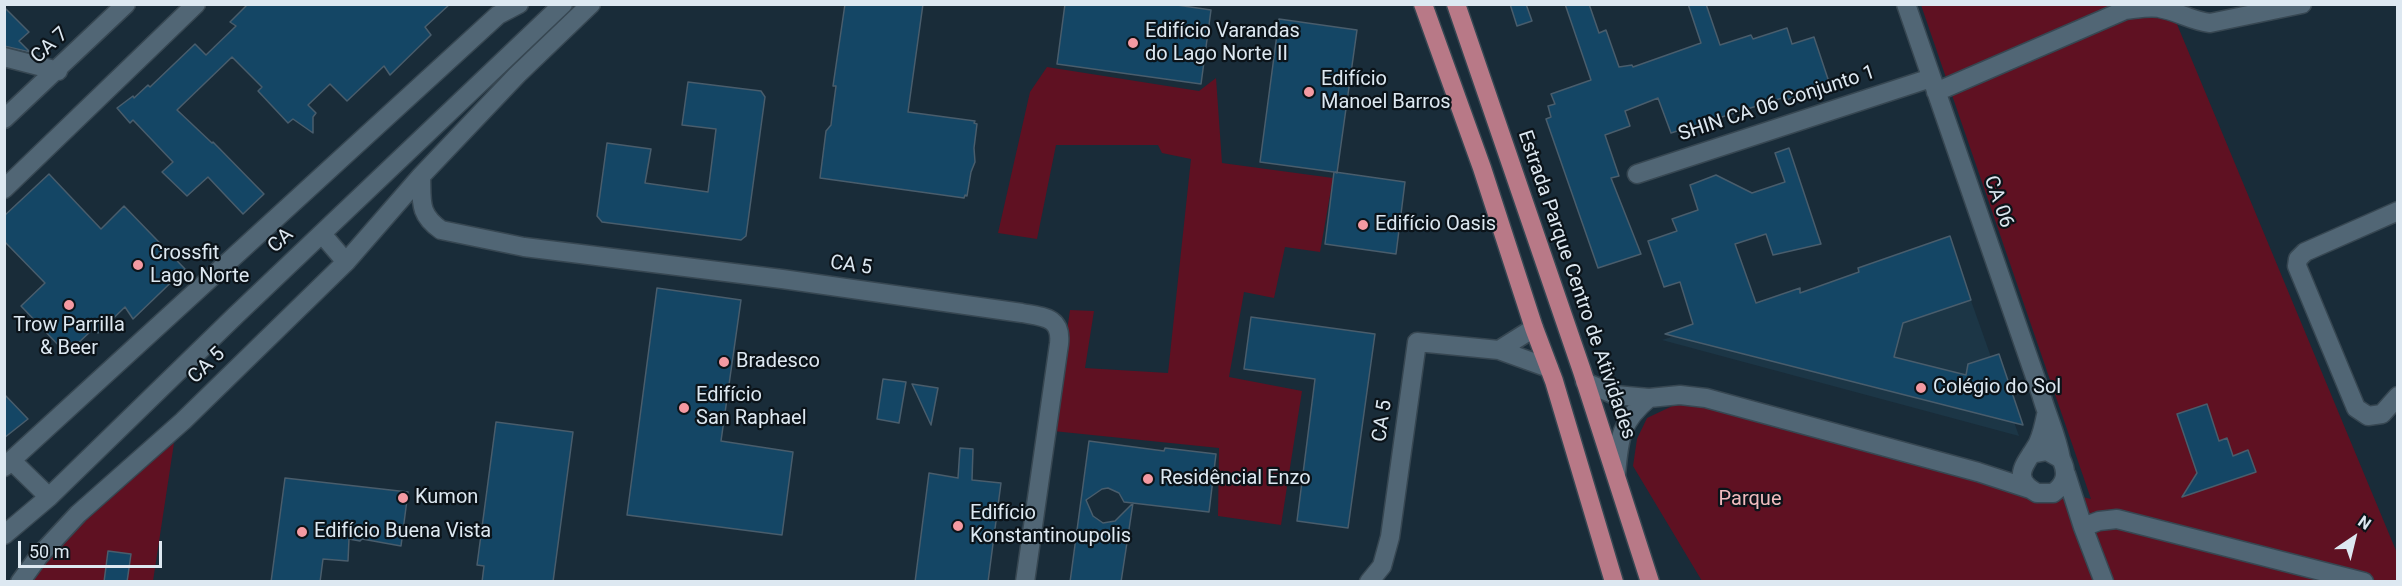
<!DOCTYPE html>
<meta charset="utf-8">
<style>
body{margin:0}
#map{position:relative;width:2402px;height:586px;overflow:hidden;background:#192c39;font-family:Roboto,sans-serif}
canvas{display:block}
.frame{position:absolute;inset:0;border:6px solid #dde8f1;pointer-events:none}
.north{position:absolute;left:2324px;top:508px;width:60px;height:60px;-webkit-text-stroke:4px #0b1319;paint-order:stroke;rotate:35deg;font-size:16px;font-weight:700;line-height:24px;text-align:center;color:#dde8f1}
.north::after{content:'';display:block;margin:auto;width:21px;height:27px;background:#dde8f1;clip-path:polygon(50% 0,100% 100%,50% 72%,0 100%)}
.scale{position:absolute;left:18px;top:541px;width:144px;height:27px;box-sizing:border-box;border:3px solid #dde8f1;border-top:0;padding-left:8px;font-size:18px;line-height:21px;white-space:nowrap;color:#dde8f1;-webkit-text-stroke:4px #0b1319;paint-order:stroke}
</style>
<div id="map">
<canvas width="2402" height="586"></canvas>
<div class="frame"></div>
<div class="north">N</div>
<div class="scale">50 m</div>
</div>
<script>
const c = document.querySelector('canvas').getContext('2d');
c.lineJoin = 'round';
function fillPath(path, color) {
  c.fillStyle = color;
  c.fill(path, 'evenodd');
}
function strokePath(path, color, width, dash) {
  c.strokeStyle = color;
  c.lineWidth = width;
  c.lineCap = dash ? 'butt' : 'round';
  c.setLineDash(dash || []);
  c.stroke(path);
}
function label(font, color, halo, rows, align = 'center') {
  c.font = font + ' Roboto,sans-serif';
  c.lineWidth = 4.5;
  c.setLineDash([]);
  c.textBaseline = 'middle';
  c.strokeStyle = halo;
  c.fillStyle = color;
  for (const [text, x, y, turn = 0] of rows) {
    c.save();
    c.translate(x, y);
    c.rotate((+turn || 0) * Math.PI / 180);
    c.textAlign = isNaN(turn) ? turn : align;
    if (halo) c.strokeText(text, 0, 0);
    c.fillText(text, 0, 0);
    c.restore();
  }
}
const built = new Path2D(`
 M1952,247L2019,436L1662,340Z`);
const green = new Path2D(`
 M1921,5H2169L2397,553V581H1702L1633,466L1637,439L1647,418L1683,401L2091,499Z
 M1047,67L1199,91L1216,78L1222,163L1333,178L1320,252L1285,247L1274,298L1244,292L1229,377L1302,391L1281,525L1218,516L1219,448L1053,431L1070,310L1094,311L1085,368L1168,373L1191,159L1162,153L1158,145H1056L1037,239L998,233L1030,92Z
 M174,443L153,581L28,582L87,512Z`);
const building = new Path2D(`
 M248,4H450L425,27L431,35L390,75L384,66L347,101L330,84L308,105L316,113L313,117V133L293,119L288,123L258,91L262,87L232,57L177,110L212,143L213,142L264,194L243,214L208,177L187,196L162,172L173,162L133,120L130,123L117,108L133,96L134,98L148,85L150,87L195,44L206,55L236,26L230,22Z
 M845,4H923L908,112L975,121L974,123L977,124L974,148L975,162L971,172L967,196L965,195L964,198L820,178L826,131L831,125L832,116L836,86H833Z
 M1065,4H1170L1211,10L1201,84L1057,64Z
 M1510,4H1526L1532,21L1517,26Z
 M1565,4H1589L1599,33L1606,30L1619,67L1632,65L1633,67L1701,43L1688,4H1706L1720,45L1751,35L1753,39L1787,28L1792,44L1814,37L1830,85L1783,101L1782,98L1671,133L1658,98L1625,111L1630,126L1605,135L1619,176L1611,178L1641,254L1598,268L1546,119L1551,117L1548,106L1555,104L1551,94L1591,80Z
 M4,7L29,32L19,41L30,52L4,46Z
 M1279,19L1357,30L1337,173L1335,172L1405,182L1396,254L1325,244L1334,172L1260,162Z
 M688,82L761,91L765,97L746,236L741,240L602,222L597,216L607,143L651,149L645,183L708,192L716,129L682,125Z
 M1789,148L1821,244L1773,255L1766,234L1735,244L1756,303L1800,288V293L1859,272L1858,268L1950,236L1971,300L1903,323L1894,357L1966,375L1968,364L1999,354L2023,425L1665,334L1693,324L1680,282L1664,287L1648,241L1677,231L1672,219L1698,210L1690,185L1716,175L1752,193L1785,182L1775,153Z
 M49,174L101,229L124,206L185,269L133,319L125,307L98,333L93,329L74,347L70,342L63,350L21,306L45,283L4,241V216Z
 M657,288L741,300L721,441L793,452L782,535L627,515Z
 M1251,317L1375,334L1348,528L1297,521L1315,379L1244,369Z
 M883,379L906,382L899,423L877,419Z
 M912,384L938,388L931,425Z
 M4,394L28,419L4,438Z
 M2207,404L2219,441L2227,438L2233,456L2248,450L2256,472L2182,497L2197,473L2177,414Z
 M496,422L573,432L553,582H482L484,566L477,565Z
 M1089,441L1164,451L1165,448L1216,454L1209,512L1124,502L1119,493L1108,488L1102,489L1086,500L1093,516L1103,523L1115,521L1133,503L1121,582H1070Z
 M960,448L973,449L972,480L1001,483L988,582H915L929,473L958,478Z
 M285,478L408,492L401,546L362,539L360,541L349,539L348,561L323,559L320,582H271Z
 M108,551L131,554L127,582H104Z`);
const minor = new Path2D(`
 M1906,4L2041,394C2047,416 2057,436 2061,459
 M4,57L58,71
 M1936,92L2125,10C2136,9 2149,6 2159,8C2177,11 2192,21 2210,23L2302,4
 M4,119L126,4
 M1637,174L1931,78
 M421,176C422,201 418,214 441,230L524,247L782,279L1022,313C1044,317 1062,317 1059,344L1025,582
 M4,189L196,4
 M2398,211L2305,252L2298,259L2297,266L2356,408L2368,416L2382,414L2398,396
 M322,234L346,262
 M1499,350L1534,328
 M1585,382L1615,395L1649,398L1680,395L1706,398L1978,472L2030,489
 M2031,454L2047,451L2061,459C2068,473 2066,484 2053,493H2037C2008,477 2028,462 2038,443C2042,434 2044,425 2046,415
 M12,461L49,497
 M4,467L498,15L519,4
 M2066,474L2083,527L2104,582
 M1616,475C1619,439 1620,422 1649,398
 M2083,527L2099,521L2117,519L2364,582
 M4,535L49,497L235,316L563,4
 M20,582L39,556L78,514L183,421L346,262L421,176L517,75L591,4
 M1369,582L1382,566L1390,537L1417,342L1499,350L1549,368`);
const major = new Path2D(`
 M1423,4L1482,168L1534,328L1554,381L1614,582
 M1456,4L1582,371L1650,582`);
const markers = [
 [1133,43,6,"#f49aa2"],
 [1309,92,6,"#f49aa2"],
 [1363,225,6,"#f49aa2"],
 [138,265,6,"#f49aa2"],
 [69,305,6,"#f49aa2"],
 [724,362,6,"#f49aa2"],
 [1921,388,6,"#f49aa2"],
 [684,408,6,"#f49aa2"],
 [1148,479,6,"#f49aa2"],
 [403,498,6,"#f49aa2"],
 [958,526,6,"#f49aa2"],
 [302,532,6,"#f49aa2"]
];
const poiNames = [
 ["Edifício Varandas",1145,32],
 ["do Lago Norte II",1145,55],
 ["Edifício",1321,80],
 ["Manoel Barros",1321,103],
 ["Edifício Oasis",1375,225],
 ["Crossfit",150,254],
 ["Lago Norte",150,277],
 ["Trow Parrilla",69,326,"center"],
 ["& Beer",69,349,"center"],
 ["Bradesco",736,362],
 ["Colégio do Sol",1933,388],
 ["Edifício",696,396],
 ["San Raphael",696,419],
 ["Residêncial Enzo",1160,479],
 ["Kumon",415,498],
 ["Edifício",970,514],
 ["Konstantinoupolis",970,537],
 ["Edifício Buena Vista",314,532]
];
const streetNames = [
 ["CA 7",50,46,-43],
 ["SHIN CA 06 Conjunto 1",1777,104,-18],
 ["CA 06",1998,202,71],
 ["CA",281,241,-43],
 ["CA 5",851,266,8],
 ["Estrada Parque Centro de Atividades",1576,285,71],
 ["CA 5",207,366,-44],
 ["CA 5",1383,421,-82]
];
const parkNames = [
 ["Parque",1750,500]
];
fillPath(built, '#1c3646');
fillPath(green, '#5f1122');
fillPath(building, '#144665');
strokePath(building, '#495d6c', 1.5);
strokePath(minor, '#374752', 21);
strokePath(major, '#374752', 21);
strokePath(minor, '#516675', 18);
strokePath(major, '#b87987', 18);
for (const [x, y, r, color] of markers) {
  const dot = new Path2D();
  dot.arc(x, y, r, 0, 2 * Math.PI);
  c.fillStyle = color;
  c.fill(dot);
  strokePath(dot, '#0b1319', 2);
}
label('20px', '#dde8f1', '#0b1319', poiNames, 'left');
label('20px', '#dde8f1', '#0b1319', streetNames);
label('20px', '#f0bbbe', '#0b1319', parkNames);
</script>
